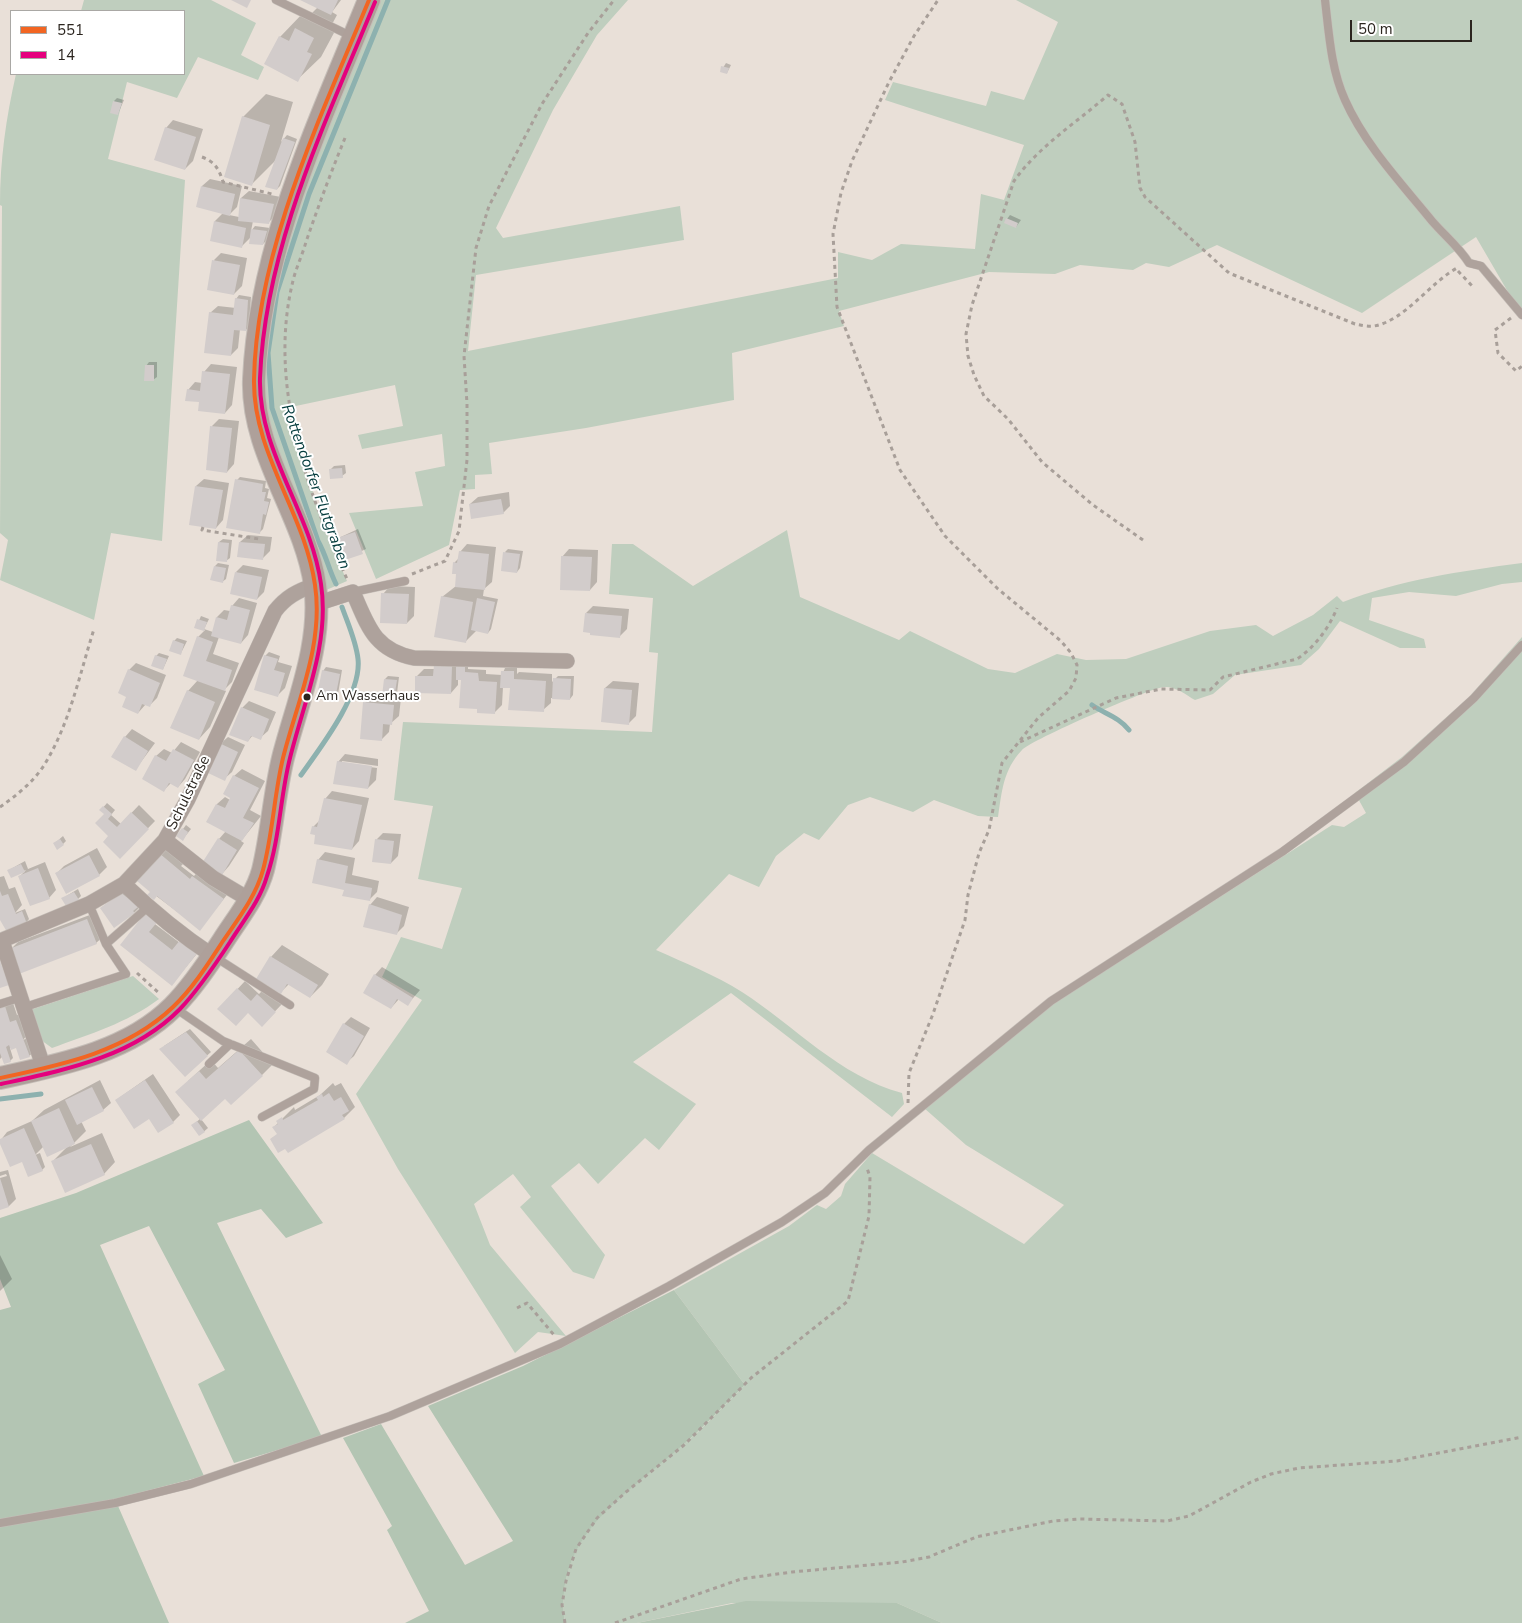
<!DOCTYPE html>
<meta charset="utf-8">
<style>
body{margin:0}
#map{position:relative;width:1522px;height:1623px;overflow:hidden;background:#e9e0d8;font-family:"Nunito Sans",sans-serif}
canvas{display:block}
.legend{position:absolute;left:10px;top:10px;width:175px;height:65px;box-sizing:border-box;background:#fff;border:1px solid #aaa8a5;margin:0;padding:6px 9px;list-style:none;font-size:15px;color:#2b251f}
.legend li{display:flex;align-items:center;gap:10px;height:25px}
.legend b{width:25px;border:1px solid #aaa8a5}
.scale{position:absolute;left:1350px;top:20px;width:122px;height:22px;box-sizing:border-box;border:2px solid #2b251f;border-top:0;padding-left:6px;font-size:15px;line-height:18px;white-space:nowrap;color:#2b251f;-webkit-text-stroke:4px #fff;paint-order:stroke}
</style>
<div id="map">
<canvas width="1522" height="1623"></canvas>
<ul class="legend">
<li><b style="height:6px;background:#f26522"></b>551</li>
<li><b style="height:6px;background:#e5007d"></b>14</li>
</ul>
<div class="scale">50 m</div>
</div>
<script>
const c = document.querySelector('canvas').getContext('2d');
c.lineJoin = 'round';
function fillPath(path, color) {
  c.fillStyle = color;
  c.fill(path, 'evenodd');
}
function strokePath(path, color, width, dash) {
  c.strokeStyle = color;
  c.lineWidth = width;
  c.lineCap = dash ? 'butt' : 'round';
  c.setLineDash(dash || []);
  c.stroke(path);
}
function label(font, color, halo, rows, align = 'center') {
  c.font = font + ' "Nunito Sans",sans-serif';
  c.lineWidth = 4;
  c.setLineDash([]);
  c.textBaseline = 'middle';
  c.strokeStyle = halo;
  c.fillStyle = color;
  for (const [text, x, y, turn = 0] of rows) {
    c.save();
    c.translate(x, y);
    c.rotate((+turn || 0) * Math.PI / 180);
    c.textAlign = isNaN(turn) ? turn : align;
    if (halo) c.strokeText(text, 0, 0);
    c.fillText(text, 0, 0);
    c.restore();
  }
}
const green = new Path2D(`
 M84,0H211L256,23L241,55L264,67L258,80L198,57L177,98L127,82L108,159L185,180L162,541L111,533L94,620L0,580L8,540L0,533L2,206L0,205C0,160 6,118 16,74H184V11H81Z
 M380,0H628L597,35L553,110L496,228L503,238L680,206L684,240L476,275L468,351L838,278V252L872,260L901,244L975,249L981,194L1004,200L1024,145L885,100L893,82L986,106L991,91L1024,100L1058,22L1016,0H1522V316L1476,237L1362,313L1217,245L1169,267L1146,263L1133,270L1080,265L1055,274L989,272L839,311L844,326L732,353L734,400L586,428L489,443L492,474L475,475V489L460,490L449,545L376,579L349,513L423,506L415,472L445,466L442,434L362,449L358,435L403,426L395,385L291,407C292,424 298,440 302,456C314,499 329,541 347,581L324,591L265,408V341L295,204Z
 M787,530L800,597L899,640L910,631L988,669L1015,673L1057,654L1086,660L1126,659L1210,631L1256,625L1273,636L1313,615L1337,596L1343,602C1400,580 1461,571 1522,563V582L1502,584L1456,596L1409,592L1372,598L1369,620L1424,639L1426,648H1400L1340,621L1319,649L1301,665L1235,675L1213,694L1195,700C1186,695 1176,686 1164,687C1150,688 1031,740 1022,750C1003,770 1002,791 998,817L978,816L934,800L913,812L870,797L848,805L819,840L804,833L776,856L759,887L729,874L656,950C685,963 715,975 742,992C795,1026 839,1076 902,1093L904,1104L892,1117L731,993L633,1062L696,1104L659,1150L645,1138L598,1184L579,1163L551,1186L605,1255L594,1279L573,1272L520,1207L531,1197L513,1174L474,1204L490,1245L566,1336L538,1332L515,1353L398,1169L356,1094L422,1000L382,977L401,937L442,949L462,888L418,879L433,806L394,800L403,722L652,732L658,653L649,652L653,598L609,594L612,544H633L693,586Z
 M1522,637V1623H942L897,1603H732L637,1623H565C553,1535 624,1495 682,1446C704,1428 724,1405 745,1385L674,1290L789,1226L817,1205L826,1209L841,1196L845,1184L872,1153L1024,1244L1064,1205L966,1145L924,1108L1053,1004L1332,825L1344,827L1366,813L1355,793L1402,757L1469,697Z
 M133,976L159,999C127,1023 90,1034 52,1048L41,1040L30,1010Z`);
const forest = new Path2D(`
 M249,1120L323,1223L286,1238L261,1209L217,1223L322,1437L234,1463L198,1384L225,1370L149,1226L100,1245L204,1476L115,1499L169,1623H0V1310L11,1307L0,1279V1218L76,1193Z
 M674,1290L745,1385C724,1405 704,1427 682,1446C625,1496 553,1535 565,1623H405L429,1611L387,1530L392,1526L343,1438L381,1424L465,1565L513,1541L428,1406L523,1366Z
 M746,1601L897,1603L942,1623H637Z`);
const shadow = new Path2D(`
 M303,0H341L332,12L337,15L330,28L335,31L321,57L297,80L266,64L280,37L303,13L309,16L318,7Z
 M726,63L731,65L727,73L721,71Z
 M266,94L293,102L281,142L287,135L297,139L280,186L277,189L276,160L252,184L243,117Z
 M117,98L124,100L118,114L114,101Z
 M173,120L203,129L193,161L185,169L166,128Z
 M210,179L242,186L237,207L229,215L239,217L241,198L249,191L281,197L276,215L268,223L253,221L251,231L255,226L270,228L266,241L263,244L251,237L241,247L211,240L215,221L223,213L198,207L202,186Z
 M1010,215L1021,220L1016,227L1007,219Z
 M221,253L247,258L242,286L234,294L214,260Z
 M239,295L251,297L249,326L246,330L240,329L238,348L231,355L210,313L218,306L236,308V299Z
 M149,362H157V377L153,380L146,366Z
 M211,364L237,367L232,405L225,413L200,401L188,390L195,382L202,383L204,372Z
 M219,419L239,421L234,464L227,472L212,426Z
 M345,465L346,473L342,476L330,470L334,466Z
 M240,477L266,481L265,488L269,489L267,498L271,499L263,529L259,533L237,480Z
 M204,479L229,483L223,520L216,528L196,486Z
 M509,492L510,506L503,513L470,504L478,497Z
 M358,529L366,549L340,561L332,541Z
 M248,535L272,537L270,551L263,558L239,556L240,542Z
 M223,539L232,540L230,558L226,561L217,560L219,542Z
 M467,544L496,547L492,582L484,589L483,596L498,599L491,629L488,633L477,630L466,641L442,597L456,586L457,573L454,563L459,558L460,552Z
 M508,549L523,551L520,568L517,572L505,552Z
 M569,549L598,550L597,582L590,590L562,557Z
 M218,563L229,565L226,579L222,582L215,566Z
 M243,565L269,570L264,592L257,599L236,572Z
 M390,586L415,587L414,616L407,623L383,594Z
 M239,598L257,603L248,635L241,643L219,637L213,654L239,663L232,682L224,690L226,691L210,727L199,739L188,691L198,680V637L205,630L196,627L201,616L209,619L204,629L213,632L217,617L224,610L230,611L232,606Z
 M593,606L629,609L627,629L620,636L586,613Z
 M177,638L187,641L181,653L174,641Z
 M269,652L280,656L278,662L292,666L285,688L277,696L265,656Z
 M159,653L169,656L163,669L156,656Z
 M468,662V669L486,670V674L502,675L505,668H517V674L519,672L552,674V682L558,676H574L573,695L570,699L551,698V703L543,710L511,685L503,687L502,705L495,712L462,679H458V685L451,693L417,676L424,669H435Z
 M136,663L166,675L157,698L150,705L146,704L138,713L128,696L129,670Z
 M326,667L342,670L338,694L334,698L323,671Z
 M388,676L399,677L397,693L393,697L401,698L399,716L390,724L389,732L382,739L365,703L372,695L383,696L385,679Z
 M613,681L639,683L636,716L628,724L605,688Z
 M249,701L276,712L268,731L260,738L253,735L248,741L242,708Z
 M132,729L155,743L135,770L125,737Z
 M228,737L245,745L232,772L224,779L220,744Z
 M181,742L200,752L185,779L178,787L171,783L164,790L156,756L164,749L172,753Z
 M345,754L378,759V766L342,761V763L377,768L376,780L368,788L338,762Z
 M242,769L265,781L250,810L261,816L241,841L244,843L229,866L222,874L219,839L226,831L208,822L217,804L225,797L230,800L234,776Z
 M332,791L369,798L359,841L352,849L317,834L313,827L320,820L325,799Z
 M107,803L115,810L111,815L121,824L139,805L155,821L120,857L116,830L108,834L105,814L101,810Z
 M186,825L191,829L183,839V829Z
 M383,833L401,834L398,856L391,863L376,840Z
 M63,836L66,841L63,844L55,843Z
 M168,847L186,861L181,866L194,876L200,869L230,891L200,929L151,892L160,854Z
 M97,848L107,867L99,875L66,892L57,873L64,866Z
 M325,852L355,858L352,875L379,881L377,892L369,900L345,889L318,860Z
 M25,861L28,869L45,862L56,890L49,898L19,877L26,870L11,876L9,870Z
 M4,876L9,889L15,887L22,905L15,913L25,909L29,919L26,923L0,919V877Z
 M129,887L142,905L134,913L101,908Z
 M78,889L81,896L78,899L63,898Z
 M377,897L409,907L404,926L396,934L370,905Z
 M95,913L104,936L96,943L11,949L18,942Z
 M155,924L180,943L205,944L172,984L122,945Z
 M282,945L329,974L322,985L310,997L289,984L281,992L271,957Z
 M382,967L420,990L408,1004L399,999L391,1008L375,975Z
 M245,981L259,994L265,988L282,1004L262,1025L248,1012L219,1009Z
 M12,1000L17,1015L23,1013L29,1033L23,1040L28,1038L33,1053L29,1056L17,1046L10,1048L13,1058L10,1061L2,1057L0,1059V1004Z
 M351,1017L370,1028L354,1056L346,1063L344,1024Z
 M190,1029L211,1052L185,1075L164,1046Z
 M251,1039L273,1064L262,1075L225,1098L201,1119L208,1128L200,1135L193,1125L201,1118L188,1081L211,1060L218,1068Z
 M153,1074L180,1115L173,1122L116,1100Z
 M100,1080L111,1103L103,1110L81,1121L86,1131L70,1147L102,1133L115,1162L104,1174L52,1162L68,1146H44L35,1155L40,1153L45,1167L42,1170L22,1160L0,1141L7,1132L32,1121L44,1110Z
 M333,1083L335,1086L341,1083L355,1107L344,1118L271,1139L278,1134L274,1127L294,1107L295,1110L320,1095Z
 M8,1170L16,1199L9,1206L0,1209V1178L7,1176L6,1174L0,1176V1172Z
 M0,1255L12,1279L0,1291Z`);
const stream = new Path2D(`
 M336,584C329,570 326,555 318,541L272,408L268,353L277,292L309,194L388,0
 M1092,705C1105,714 1119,717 1129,730
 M301,775C321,747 362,694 358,659C356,641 348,624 342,607
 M0,1099L41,1094`);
const building = new Path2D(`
 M231,0H251L247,8Z
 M300,0H338L331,15Z
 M295,28L314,38L307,52L312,54L298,82L264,64L279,36L289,41Z
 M721,66L729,68L727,74L720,72Z
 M113,101L122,103L118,115L110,113Z
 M242,116L270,125L252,186L224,177Z
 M165,127L196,137L185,170L154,160Z
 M283,138L295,142L277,190L265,187Z
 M201,186L235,194L230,216L196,207Z
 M240,198L274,204L269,224L238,221Z
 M1006,218L1018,223L1016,228L1004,223Z
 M214,221L246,228L242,248L210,241Z
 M251,229L267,231L263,245L249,244Z
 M212,260L240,265L234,295L207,290Z
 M235,298L248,300L246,331L234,330L231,356L204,353L209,312L233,315Z
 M145,365H154V381H144Z
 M202,371L230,374L225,414L198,411L199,402L185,401L187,389L200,391Z
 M210,426L232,428L227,473L206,470Z
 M342,468L343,478L330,479L329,469Z
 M235,479L263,484L262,492H266L264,501L269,502L266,515L263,514L260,534L226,528Z
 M195,486L223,490L216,529L189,525Z
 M501,499L504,514L471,519L469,504Z
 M355,532L363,554L339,562L331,540Z
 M218,542L229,543L227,562L216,561Z
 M239,542L265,544L263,560L237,557Z
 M459,551L489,554L485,590L455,587L456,574H452L453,562L457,563Z
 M503,552L520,554L517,573L501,571Z
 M561,556L592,557L590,591L560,590Z
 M214,566L226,568L223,583L210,580Z
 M235,572L262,577L257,600L230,594Z
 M381,593L409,594L407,624L380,623Z
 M441,596L473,602L466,643L434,637Z
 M477,598L495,602L488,634L471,630Z
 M231,605L250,610L241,644L211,636L216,617L227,620Z
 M585,613L622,616L620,638L590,635V633L583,632Z
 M197,619L207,622L204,631L194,628Z
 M197,636L213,642L206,661L232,670L225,691L183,676Z
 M173,640L184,644L181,655L169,651Z
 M155,655L167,659L163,670L151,666Z
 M264,655L278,659L274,670L285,673L278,697L254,690Z
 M456,664L465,665V672L478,673L479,681L497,682L495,714L477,713V709L459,708L461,680H456Z
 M434,665L452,666L451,694L415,693V676H433Z
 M128,669L160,683L150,707L142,704L138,714L122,707L126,697L118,693Z
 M322,670L340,674L335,699L317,696Z
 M501,671H514V679L546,681L544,712L508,710L510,688H500Z
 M553,678L571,679L570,700L552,699Z
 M384,679L397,680L394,698L382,696Z
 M604,688L632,690L629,725L601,722Z
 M187,690L215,702L199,740L170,728Z
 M363,702L394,705L392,725L383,724L382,741L360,739Z
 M241,707L269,719L261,740L251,736L248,742L229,735Z
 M124,736L148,751L136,771L111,757Z
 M219,743L238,752L225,781L206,772Z
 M173,749L194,760L178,788L169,783L164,792L142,779L155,755L166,761Z
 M337,761L372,766L368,789L333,784Z
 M233,775L259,788L243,818L254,823L242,841L206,822L216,804L225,808L230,798L223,794Z
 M324,798L362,805L352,850L314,844L315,835L310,834L312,826L317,827Z
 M103,806L112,814L108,819L117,827L131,812L149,829L120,859L103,842L108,836L95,823L104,814L99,810Z
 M182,828L188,832L183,841L176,836Z
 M218,838L237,850L222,875L202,863Z
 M60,839L64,845L57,850L53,843Z
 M375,839L394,841L391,864L372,862Z
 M159,853L190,879L192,876L224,899L200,931L157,896L154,900L147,895L150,892L137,881Z
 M89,855L100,876L66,894L55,873Z
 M317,859L348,866L345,883L372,888L370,901L342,896L344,890L312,883Z
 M21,864L25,872L11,878L7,870Z
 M38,868L50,899L30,906L18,876Z
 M0,891L2,896L8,894L16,914L22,911L27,924L7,932L0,920Z
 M74,892L79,900L66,906L61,898Z
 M121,893L139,906L133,911L135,913L114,928L100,908Z
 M369,904L402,915L397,935L363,927Z
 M146,912L158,921L149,932L172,950L181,939L198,952L172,986L120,945Z
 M87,919L97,944L19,974L9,949Z
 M270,956L318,985L310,998L287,984L281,994L256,979Z
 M0,961L9,985L0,988Z
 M374,974L413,998L408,1006L397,999L391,1009L363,993Z
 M237,988L251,1001L257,994L276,1012L262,1027L248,1013L236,1026L217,1009Z
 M5,1006L10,1022L16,1020L30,1057L20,1060L16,1048L11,1050L9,1045L6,1047L11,1062L4,1064L0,1053V1008Z
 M343,1023L364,1036L347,1065L326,1052Z
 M186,1032L208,1056L185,1077L159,1049Z
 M239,1050L263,1076L231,1105L225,1099L201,1121L175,1092L199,1071L206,1079Z
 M145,1080L174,1123L158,1133L149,1119L134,1129L115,1100Z
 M92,1087L104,1111L77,1125L65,1100Z
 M329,1093L334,1101L341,1097L349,1111L342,1115L345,1119L288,1153L285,1149L278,1153L270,1139L277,1134L272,1127L278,1124L276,1121L282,1117L283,1120L318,1100L316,1097L322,1094L323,1097Z
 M59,1108L75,1144L47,1157L31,1121Z
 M197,1121L205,1132L199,1136L191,1125Z
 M24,1128L43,1171L28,1177L22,1162L10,1167L0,1144V1139Z
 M91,1144L105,1175L65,1193L51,1161Z
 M0,1178L9,1207L0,1210Z`);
const path = new Path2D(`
 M345,138C331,172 318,207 306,242C302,256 295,270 292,285C269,384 306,489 347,579
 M202,157C215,162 219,169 223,182L272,194
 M1458,271L1474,288
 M1511,318L1495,330L1498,353L1516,371L1522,366
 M203,527L202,530L259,539
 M1143,540L1093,505L1042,462L1008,419L984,396L974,375L968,356L966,334L972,305L1014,181C1039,146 1076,123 1108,95L1122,104L1135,142L1140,188L1145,197L1229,273L1355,324C1361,325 1368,327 1374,326C1405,321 1431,281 1459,267
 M412,574L445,561L459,531L467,460V404L464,356L476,248L489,206L542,104L588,33L614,0
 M1020,742L1116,698L1161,689L1210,690L1223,677L1297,659C1315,647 1329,628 1337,608
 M0,807C17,795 35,781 46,762C70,722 80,673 94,629
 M137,973L160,994
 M908,1103L909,1073L933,1014L965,920L968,895L979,853L989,830L1002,763L1038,718L1069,691L1076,678L1077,665L1071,653L1061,641L998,589L945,536L900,470L837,307L833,234L841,193L852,161L889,82L914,36L938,0
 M517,1308L527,1303L554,1335
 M565,1623L562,1605L566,1581L576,1549L597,1518L626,1492L684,1445L751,1378L848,1301L869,1216L870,1177L867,1168
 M615,1623L741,1579L792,1572L902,1562L929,1557L976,1537L1053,1521L1080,1519L1167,1521L1189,1516L1251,1482L1271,1474L1299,1468L1397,1461L1522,1437`);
const lane = new Path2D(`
 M276,0L353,37
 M1325,0C1329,34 1331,69 1345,100C1365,145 1401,183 1432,221C1444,235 1459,247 1469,263L1481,266L1522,315
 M353,592L405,581
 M106,944L148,907
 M215,957L290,1005
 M0,1004L19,998
 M22,1008L126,974L106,944L89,904
 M175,1008L223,1041L315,1078L314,1089L262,1117
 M209,1064L230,1044
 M0,1523L115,1503L191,1484L390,1416L560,1344L669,1286L782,1222L825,1193L869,1150L1051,1001L1282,852L1404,762L1474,698L1522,645`);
const street = new Path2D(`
 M316,604L353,592C368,626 374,650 414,658L567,661
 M165,840L213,878L250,900
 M124,884C152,911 181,935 213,956
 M0,941L89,904L124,884L165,840L188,799L275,611C286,597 297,591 315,585
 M2,941L44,1069`);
const secondary = new Path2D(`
 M0,1078C60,1065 128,1052 173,1007C192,988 208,964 223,941C237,919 256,896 263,870C272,833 274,795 283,758C297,703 323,643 315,585C305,515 251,452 254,379C260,245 320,122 369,0`);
const bus1 = new Path2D(`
 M0,1078C61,1065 126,1052 173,1007C193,988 208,964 223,941C238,919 256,896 263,870C273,833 274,795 283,758C297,702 324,644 315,585C305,513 253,454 254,380C256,252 321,116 369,0`);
const bus2 = new Path2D(`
 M1,1084C65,1070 133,1057 180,1009C199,989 215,965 230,942C243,921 260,901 267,876C280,838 280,797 290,758C304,701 330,643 321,584C311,512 258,452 260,378C265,246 326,122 375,2`);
const markers = [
 [307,697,4.5,"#2b251f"]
];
const busNames = [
 ["Am Wasserhaus",316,697]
];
const streetNames = [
 ["Schulstraße",189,793,-64]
];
const waterNames = [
 ["Rottendorfer Flutgraben",315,487,70]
];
fillPath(green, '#bfcebe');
fillPath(forest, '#b3c5b3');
fillPath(shadow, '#0003');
strokePath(stream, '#8db1af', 5);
fillPath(building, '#d2cccb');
strokePath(lane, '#c5beb8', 9);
strokePath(street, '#c5beb8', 16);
strokePath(secondary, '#c5beb8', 24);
strokePath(path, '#a89f99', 3, [4, 4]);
strokePath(lane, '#aea29c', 8);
strokePath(street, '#aea29c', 15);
strokePath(secondary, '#aea09a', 22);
strokePath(bus1, '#f26522', 4);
strokePath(bus2, '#e5007d', 4);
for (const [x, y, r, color] of markers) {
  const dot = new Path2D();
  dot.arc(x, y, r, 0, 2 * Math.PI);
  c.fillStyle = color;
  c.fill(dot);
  strokePath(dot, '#fff', 2);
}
label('14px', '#2b251f', '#fff', busNames, 'left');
label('15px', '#2b251f', '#fff', streetNames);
label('italic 16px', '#043c3d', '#fff', waterNames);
</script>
